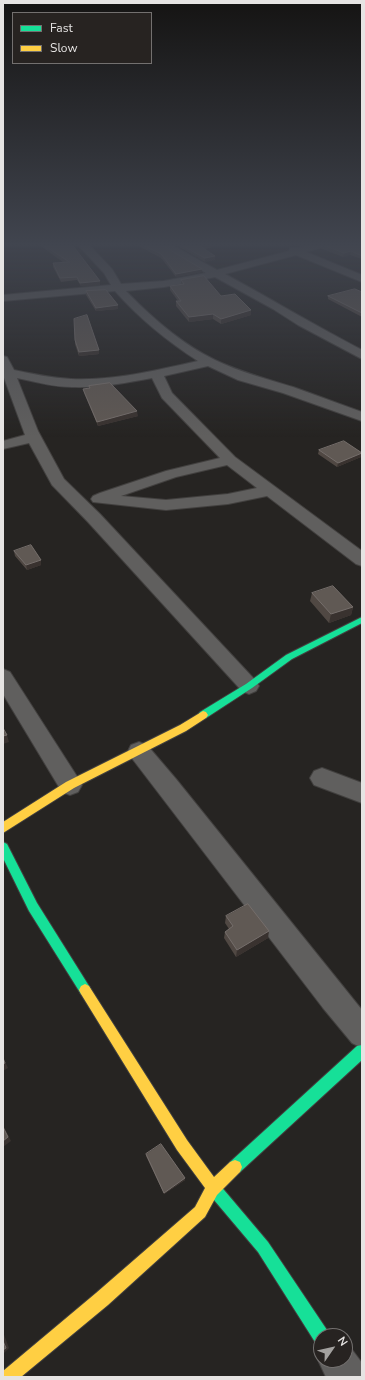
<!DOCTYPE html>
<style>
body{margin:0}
#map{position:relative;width:365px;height:1380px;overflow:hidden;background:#262422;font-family:"Nunito Sans",sans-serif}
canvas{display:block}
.frame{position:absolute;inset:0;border:4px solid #e6e4e3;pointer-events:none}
.legend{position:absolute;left:12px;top:12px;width:140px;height:52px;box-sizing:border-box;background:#272321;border:1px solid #73706f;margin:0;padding:5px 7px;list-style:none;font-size:12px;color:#e6e4e3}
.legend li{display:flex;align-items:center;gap:8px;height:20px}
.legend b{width:20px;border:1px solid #73706f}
.north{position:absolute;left:313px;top:1328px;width:40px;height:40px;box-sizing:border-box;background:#272321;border:1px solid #73706f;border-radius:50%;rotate:56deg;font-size:11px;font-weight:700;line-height:16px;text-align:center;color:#e6e4e3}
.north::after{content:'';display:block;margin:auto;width:14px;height:18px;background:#a3a19f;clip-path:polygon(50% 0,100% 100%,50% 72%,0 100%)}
</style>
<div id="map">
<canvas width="365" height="1380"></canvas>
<div class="frame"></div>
<ul class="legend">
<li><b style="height:5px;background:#16e098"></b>Fast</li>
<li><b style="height:5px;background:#ffcf43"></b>Slow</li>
</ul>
<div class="north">N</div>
</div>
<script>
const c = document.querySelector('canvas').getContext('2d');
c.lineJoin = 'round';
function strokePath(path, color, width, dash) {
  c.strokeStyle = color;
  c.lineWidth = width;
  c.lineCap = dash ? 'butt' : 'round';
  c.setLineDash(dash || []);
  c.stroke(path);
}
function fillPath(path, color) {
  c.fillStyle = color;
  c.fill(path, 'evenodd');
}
const street = new Path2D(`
 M77,244H88L112,269L121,284L164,281L206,273L161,247L160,244H170L217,270L289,251L290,248H297L312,244H329L327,246L306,252L362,275V282L296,255L225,274C271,299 316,326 362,350V359L298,325L273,309L215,277L164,287L126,291C151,317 182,344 215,360C240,372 266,379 293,387C316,395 339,404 362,412V421L283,393L238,380L208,366L164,376L172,393L235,457L362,551V566L356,564L267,496L228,504L166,510L93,502L91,499L93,496L100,493L166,471L220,458L162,398L152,378C125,383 99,388 72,387C53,387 36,382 17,378L38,431L64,479L100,514L256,681L259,686L256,691L249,694L242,691L88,522L52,485L29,443L3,449V441L25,435L3,375V356L7,357L14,370C33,374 52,378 71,379C114,381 157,370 198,361C167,341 140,319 115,291L3,301V295L111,285L104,273ZM227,465L257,488L228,494L166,500L121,496L176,477Z
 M3,669L10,672L78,778L82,785L78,792L70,795L62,792L3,694Z
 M139,742L147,745L176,779L362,1010V1048L352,1043L323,1008L131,757L128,751L131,745Z
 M322,768L362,783V803L314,785L310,778L314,771Z
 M345,1344L350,1347L362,1363V1377H326L318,1360L321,1353V1360H345Z`);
const fast = new Path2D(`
 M362,617V623L292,659L252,688L206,718H200L198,715L200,712L246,684L286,655Z
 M3,842L7,844L37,903L89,986L91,990L89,994L85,996L81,994L29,911L3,858Z
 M362,1045V1060L240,1172L235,1174L230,1172L228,1167L230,1162L357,1046Z
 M214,1182L219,1184L268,1242L327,1330L329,1336H321V1344L315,1342L258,1252L209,1194L207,1189L209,1184Z`);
const slow = new Path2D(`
 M203,711L206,712L208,715L206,718L186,731L74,788L3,833V822L66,782L180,725Z
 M85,984L89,986L187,1140L214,1177L230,1162L235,1160L240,1162L242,1167L240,1172L217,1195L205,1217L108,1305L21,1377H3V1371L96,1293L195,1207L205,1188L177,1150L81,994L79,990L81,986Z`);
const wall = new Path2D(`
 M38,244H69L100,285L81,286L77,280L61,282L53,267V263H64Z
 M135,244H160L202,269V272L176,277L161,258Z
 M174,244H224L204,249L215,256V260L205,262Z
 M362,244V259L350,255L343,257L322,249L323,245Z
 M181,280L221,296L251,315L221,324L213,319L189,322L176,306V301H178L170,290V286L181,284Z
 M86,291L118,305V309L96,311L86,295Z
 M362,292V317L328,299V296Z
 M75,340L99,350V354L79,356L75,344Z
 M89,386L138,416L98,426L84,393L83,389L89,388Z
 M319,450L361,457L337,467L318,454Z
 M14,551L41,565L27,570L15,556Z
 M312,593L353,607L351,615L329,623L310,601Z
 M226,916L268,938L236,957L224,938L225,932L229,929L225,923Z
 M146,1154L185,1178V1180L164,1194L146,1156Z`);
const shadedWall = new Path2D(`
 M209,244H224L200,250V246Z
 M351,251L350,255L343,257L344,253Z
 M215,256V260L205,262V258Z
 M202,269V272L176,277V274Z
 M100,281V285L81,286L80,283Z
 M118,305V309L96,311V308Z
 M251,310V315L221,324V319Z
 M213,314V319L189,322V317Z
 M99,350V354L79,356V352Z
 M137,411L138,416L98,426L97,422Z
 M362,453L361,457L337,467L338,463Z
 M41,560V565L27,570L26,565Z
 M353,607L351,615L329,623L331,614Z
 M7,735L9,742L3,744V736Z
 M269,931L268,938L236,957L237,950Z
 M3,1057L8,1068L3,1071Z
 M3,1125L11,1141L3,1147Z
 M185,1178V1180L164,1194V1193Z
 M3,1332L9,1348L3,1354Z`);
const building = new Path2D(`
 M42,244H69L74,247L100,281L80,283L77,277L60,278L53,263L69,262Z
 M141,244H160L202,269L176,274L161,254Z
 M180,244H209L200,246L215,256L205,258Z
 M327,244H362V256L351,251L344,253L323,245Z
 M204,276L221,296L235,294L251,310L221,319L213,314L189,317L176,301H181L170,286L184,284L181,280Z
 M355,289L362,292V313L328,296Z
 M106,290L118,305L96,308L86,291Z
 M87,315L99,350L79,352L75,340L74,319Z
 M110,383L137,411L97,422L83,389L90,388L89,386Z
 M344,441L362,453L338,463L319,450Z
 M31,545L41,560L26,565L14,551Z
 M333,586L353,607L331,614L312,593Z
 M3,728L7,735L3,736Z
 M248,904L269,931L237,950L225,932L233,926L226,916Z
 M3,1058L5,1063L3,1064Z
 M3,1127L8,1137L3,1141Z
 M161,1144L185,1178L164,1193L146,1154Z
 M3,1341L6,1348L3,1350Z`);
strokePath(street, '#42403f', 2);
strokePath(fast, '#42403f', 2);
strokePath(slow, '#42403f', 2);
fillPath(street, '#605f5e');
fillPath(fast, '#16e098');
fillPath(slow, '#ffcf43');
fillPath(wall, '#504843');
fillPath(shadedWall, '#39322f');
fillPath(building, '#605954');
strokePath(building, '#756e6b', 1);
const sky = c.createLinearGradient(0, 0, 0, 437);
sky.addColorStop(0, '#151413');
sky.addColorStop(0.56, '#41454f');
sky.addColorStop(1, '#41454f00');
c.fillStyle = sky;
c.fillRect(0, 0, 365, 437);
</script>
